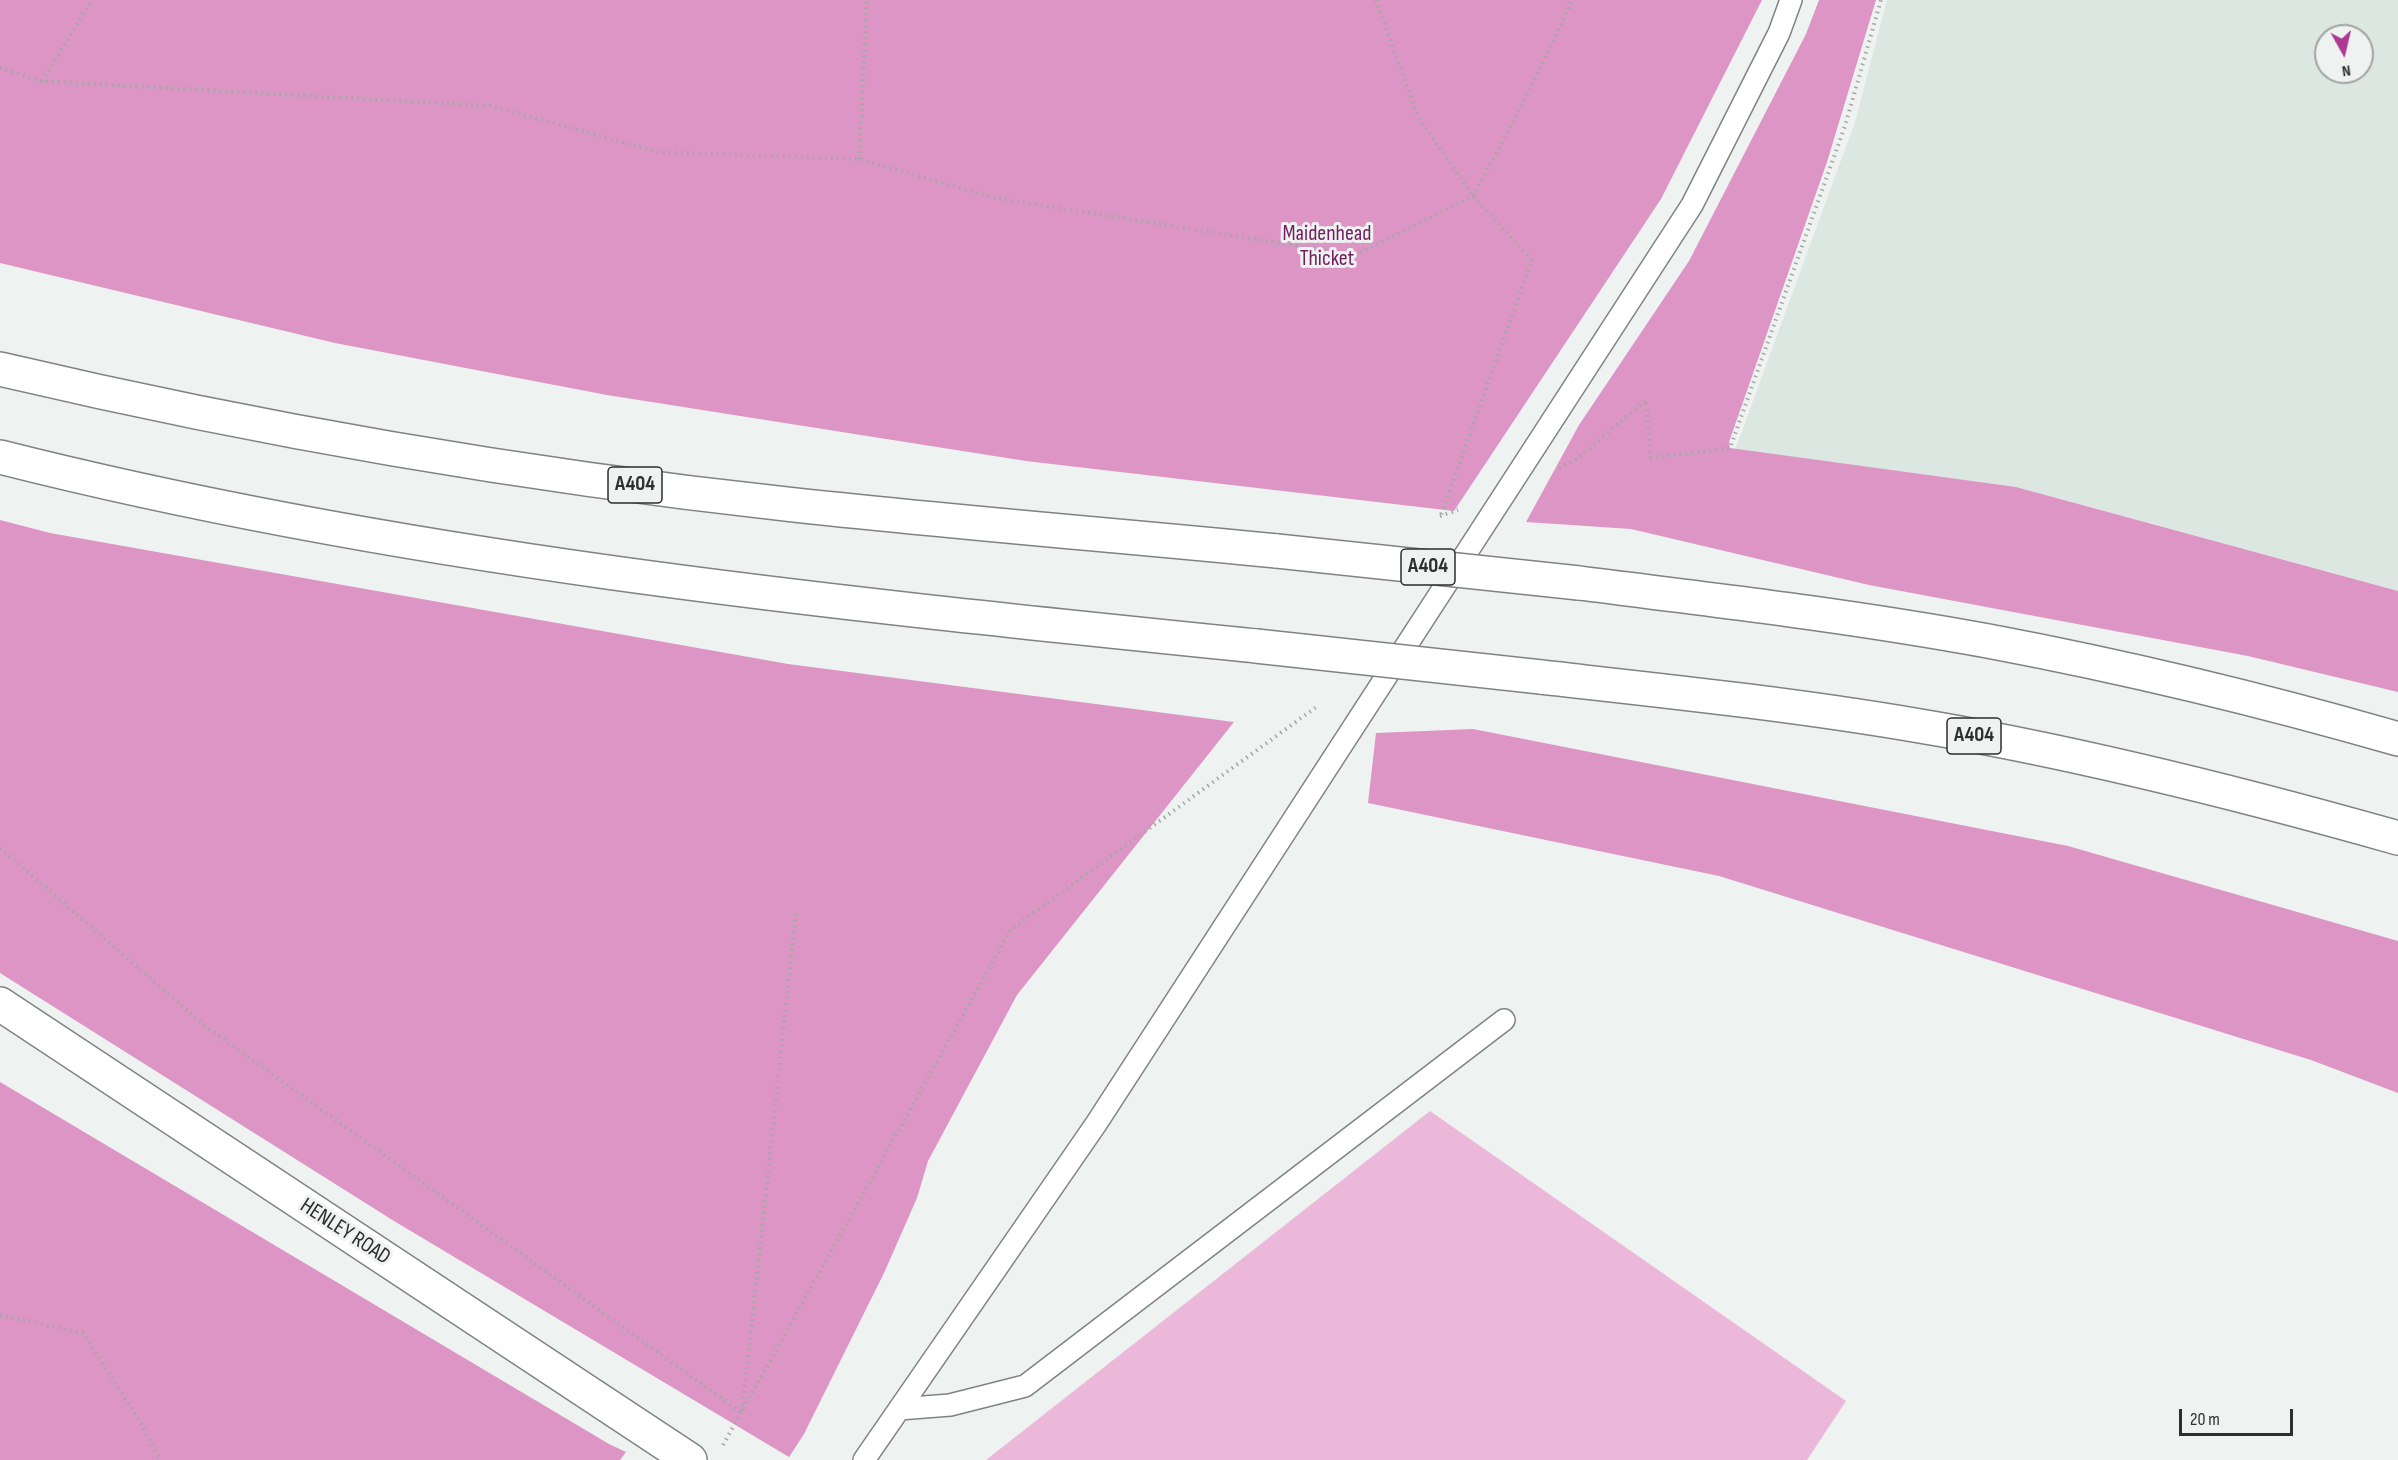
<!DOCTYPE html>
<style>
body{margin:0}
#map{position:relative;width:2398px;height:1460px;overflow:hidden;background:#eef2f0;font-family:"Sofia Sans Condensed",sans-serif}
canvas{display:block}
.north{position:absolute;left:2314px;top:24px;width:60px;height:60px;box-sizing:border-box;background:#eef2f0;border:2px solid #a1a4a2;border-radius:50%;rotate:172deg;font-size:16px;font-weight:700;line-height:24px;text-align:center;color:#2d2e2d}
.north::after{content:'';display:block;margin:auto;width:21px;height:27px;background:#ae3992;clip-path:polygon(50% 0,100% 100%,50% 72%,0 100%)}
.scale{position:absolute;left:2179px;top:1409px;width:114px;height:27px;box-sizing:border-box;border:3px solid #2d2e2d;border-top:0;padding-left:8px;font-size:18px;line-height:21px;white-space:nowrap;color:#2d2e2d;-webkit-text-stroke:4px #eef2f0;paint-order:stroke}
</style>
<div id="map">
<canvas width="2398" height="1460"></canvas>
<div class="north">N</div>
<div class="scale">20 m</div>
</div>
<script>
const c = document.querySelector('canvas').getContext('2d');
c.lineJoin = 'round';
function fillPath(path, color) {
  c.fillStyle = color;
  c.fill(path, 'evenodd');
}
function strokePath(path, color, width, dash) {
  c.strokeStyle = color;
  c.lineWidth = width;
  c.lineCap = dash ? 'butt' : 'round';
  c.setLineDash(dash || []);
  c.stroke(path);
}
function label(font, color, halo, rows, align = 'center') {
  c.font = font + ' "Sofia Sans Condensed",sans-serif';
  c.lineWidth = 6;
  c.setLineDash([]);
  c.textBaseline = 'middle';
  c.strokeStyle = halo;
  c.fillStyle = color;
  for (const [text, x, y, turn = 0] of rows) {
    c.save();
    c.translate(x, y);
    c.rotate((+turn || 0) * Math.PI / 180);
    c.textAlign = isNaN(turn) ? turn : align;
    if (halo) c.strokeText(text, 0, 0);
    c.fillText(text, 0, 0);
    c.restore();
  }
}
const built = new Path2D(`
 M1887,0H2398V591L2016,487L1735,450L1855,122ZM2326,36H2362V72H2326Z`);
const green = new Path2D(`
 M1430,1111L1846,1401L1807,1460H986Z`);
const forest = new Path2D(`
 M0,0H1762L1661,199L1454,511L1026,461L607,395L335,343L0,263Z
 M1819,0H1876L1827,162L1729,442L1730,448L2016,487L2398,591V692L2248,656L1869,585L1631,529L1526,522L1579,425L1689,261L1806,34Z
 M0,520L50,533L788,664L1234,722L1017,995L928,1161L917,1198L884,1273L804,1434L789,1457L394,1221L0,973Z
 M1473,729L2068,846L2398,941V1093L2311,1060L1719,876L1368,803L1376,733Z
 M0,1082L609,1444L626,1452L620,1460H0Z`);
const path = new Path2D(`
 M1376,0L1418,117L1473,196L1532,260L1441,515
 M0,68L41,81L492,106L658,152L859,159L995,198L1356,255L1473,196L1530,90L1572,0
 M42,81L92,0
 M859,159L867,0
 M1559,468L1577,459L1646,400L1651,458L1730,448L1845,126L1881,0
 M1440,516L1458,510
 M0,848L204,1025L742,1413L796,912
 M0,1315L83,1333L141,1423L160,1460
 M723,1445L1011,929L1319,705`);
const service = new Path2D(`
 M899,1409L950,1405L1025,1386L1504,1020
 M864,1460L1096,1124L1692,205L1779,33L1791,0`);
const tertiary = new Path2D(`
 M0,1004L690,1460`);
const trunk = new Path2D(`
 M0,369C259,430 521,475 786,504C949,522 1113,535 1277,551
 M0,457C411,561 835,603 1256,646
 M1579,583C1715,600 1852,616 1988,641C2126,667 2263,700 2398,739
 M1541,677C1665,691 1790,704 1914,725C2077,752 2239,793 2398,838`);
const trunkBridge = new Path2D(`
 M1277,551L1579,583
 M1256,646L1541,677`);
const shields = [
 [635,485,54],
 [1428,567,54],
 [1974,736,54]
];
const shieldNames = [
 ["A404",635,485],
 ["A404",1428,567],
 ["A404",1974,736]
];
const parkNames = [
 ["Maidenhead",1327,234],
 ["Thicket",1327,259]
];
const streetNames = [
 ["HENLEY ROAD",345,1232,33]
];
fillPath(built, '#dce7e2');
fillPath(green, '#ebb8da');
fillPath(forest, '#dd95c6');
strokePath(service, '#808381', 24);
strokePath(tertiary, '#808381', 36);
strokePath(trunk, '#808381', 36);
strokePath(path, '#a4a7a6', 4, [1.5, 4.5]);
strokePath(service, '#fff', 21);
strokePath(tertiary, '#fff', 33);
strokePath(trunk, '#fff', 33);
strokePath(trunkBridge, '#808381', 36, []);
strokePath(trunkBridge, '#fff', 33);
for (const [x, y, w] of shields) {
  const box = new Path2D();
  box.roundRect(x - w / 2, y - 18, w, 36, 4.5);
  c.fillStyle = '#eef2f0';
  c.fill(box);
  strokePath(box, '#2d2e2d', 1.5);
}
label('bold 21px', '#2d2e2d', null, shieldNames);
label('22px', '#721f5e', '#eef2f0', parkNames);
label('22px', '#2d2e2d', '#eef2f0', streetNames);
</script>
